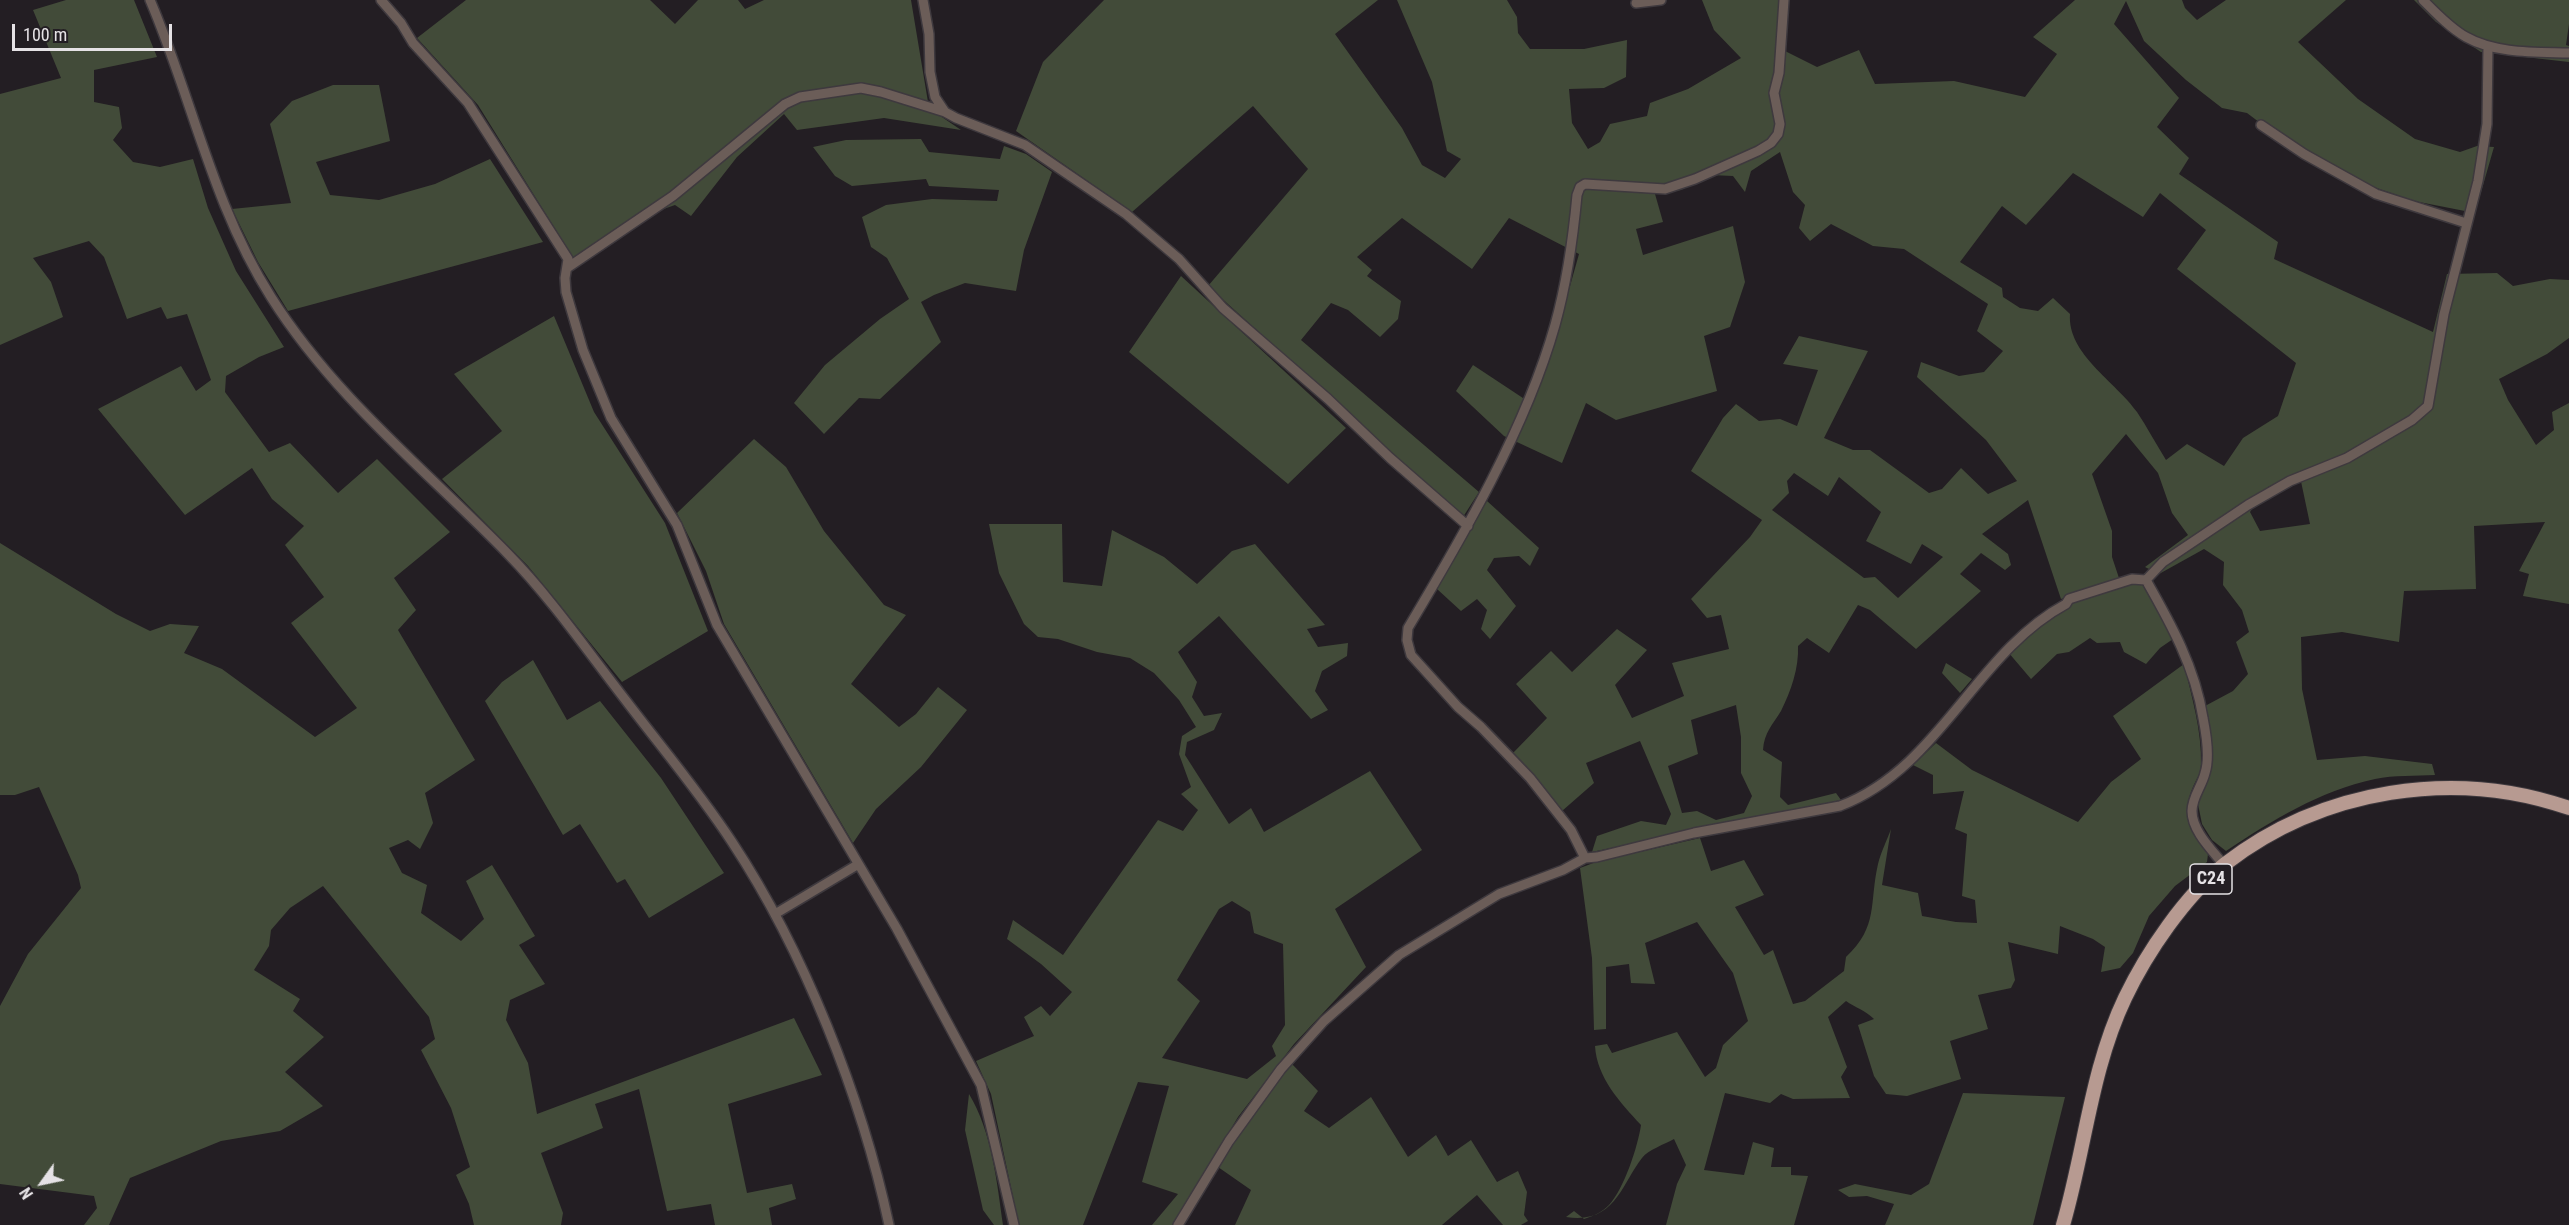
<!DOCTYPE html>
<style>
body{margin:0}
#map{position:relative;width:2569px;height:1225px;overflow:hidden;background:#231e23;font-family:"Roboto Condensed",sans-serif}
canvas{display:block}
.north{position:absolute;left:12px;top:1153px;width:60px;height:60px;-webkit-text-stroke:4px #231e23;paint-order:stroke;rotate:237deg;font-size:16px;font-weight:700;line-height:24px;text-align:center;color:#e5e2e5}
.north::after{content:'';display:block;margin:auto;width:21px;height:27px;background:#e5e2e5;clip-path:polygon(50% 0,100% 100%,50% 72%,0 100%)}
.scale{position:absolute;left:12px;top:24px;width:160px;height:27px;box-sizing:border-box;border:3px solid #e5e2e5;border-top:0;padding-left:8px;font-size:18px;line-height:21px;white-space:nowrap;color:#e5e2e5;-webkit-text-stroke:4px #231e23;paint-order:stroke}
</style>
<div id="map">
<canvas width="2569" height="1225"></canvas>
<div class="north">N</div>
<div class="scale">100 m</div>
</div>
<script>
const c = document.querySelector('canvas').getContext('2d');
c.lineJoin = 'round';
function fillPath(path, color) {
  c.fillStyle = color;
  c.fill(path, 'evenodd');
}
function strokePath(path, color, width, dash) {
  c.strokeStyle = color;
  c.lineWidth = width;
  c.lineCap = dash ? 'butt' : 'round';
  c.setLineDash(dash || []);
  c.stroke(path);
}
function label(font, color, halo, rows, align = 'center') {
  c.font = font + ' "Roboto Condensed",sans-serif';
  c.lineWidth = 6;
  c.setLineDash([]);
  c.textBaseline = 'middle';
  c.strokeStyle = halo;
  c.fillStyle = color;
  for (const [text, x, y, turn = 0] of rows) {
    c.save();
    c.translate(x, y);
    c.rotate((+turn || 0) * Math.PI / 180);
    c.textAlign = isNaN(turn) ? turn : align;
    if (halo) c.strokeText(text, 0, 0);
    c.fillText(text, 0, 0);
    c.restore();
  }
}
const green = new Path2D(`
 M66,0H134L157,57L94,70V102L119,107L122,128L113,140L133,162L160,167L193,159L208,208L236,271L284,347L259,357L226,376L225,392L269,452L290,443L338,493L377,459L450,532L394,578L416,610L398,630L475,760L425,793L433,823L420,849L408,840L389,848L402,873L427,885L421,913L461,941L484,919L466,881L492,865L535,936L519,945L545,984L510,1000L506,1020L528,1063L537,1114L794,1018L822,1075L728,1104L747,1193L792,1184L796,1199L769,1208L772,1225H715L711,1204L667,1211L639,1089L595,1104L603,1128L541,1153L563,1213L561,1225H474L469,1204L456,1175L470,1167L451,1108L421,1050L435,1039L429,1017L323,886L290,908L271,930L269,946L254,970L300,999L293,1011L324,1037L285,1072L323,1106L280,1131L221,1141L130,1178L109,1225H84L97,1208L94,1196L0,1184V1006L28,954L81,888L78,875L39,787L15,795H0V543L116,614L150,631L170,624L199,626L184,653L222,669L315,737L357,708L291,623L324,597L285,545L304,526L272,499L252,468L185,515L98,409L181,366L196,391L211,380L187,314L167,319L161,307L127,319L104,257L89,241L33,258L51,282L63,317L0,345V94L61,78L33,10Z
 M466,0H650L675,24L698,0H738L745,9L764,0H911L928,102L936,113L961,130L884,118L797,130L784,114L737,157L691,216L675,205L638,218L575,261L478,105L417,38Z
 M1104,0H1378L1335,34L1402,128L1422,165L1445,178L1461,159L1447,151L1432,82L1397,0H1507L1517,17L1518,33L1530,49H1584L1627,40L1626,77L1604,88L1569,89L1572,123L1588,149L1600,142L1610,124L1647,116L1650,103L1688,89L1741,58L1714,30L1702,0H1789L1785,51L1817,67L1859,50L1875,84L1954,81L2025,97L2057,54L2033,37L2075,0H2182L2185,8L2197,20L2226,0H2346L2298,42L2358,99L2415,139L2460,152L2477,146L2494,147L2475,213L2414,201L2362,183L2296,150L2247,113L2222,108L2186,80L2144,41L2126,1L2114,24L2179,98L2157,127L2189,158L2179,174L2278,242L2274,259L2433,332L2447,274L2497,273L2513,286L2550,279L2569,280V338L2547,354L2499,379L2508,400L2536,445L2554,430L2552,412L2569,403V604L2523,596L2529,574L2519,571L2545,522L2474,526L2476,589L2404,591L2399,642L2342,632L2301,637L2302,689L2317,760L2365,756L2432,764L2435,775C2416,776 2394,775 2375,779C2319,791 2273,820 2226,851L2212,840L2202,824L2198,804L2209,775L2205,706L2233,691L2248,674L2236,642L2249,632L2242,610L2223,585L2224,562L2204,549L2159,574L2145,567L2188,535L2172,513L2158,473L2126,434L2092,474L2112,531V557L2119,578L2061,599L2028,500L1982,534L2008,554L2011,565L2005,570L1981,553L1960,574L1981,591L1916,649L1870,610L1858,605L1829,653L1807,638L1798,646C1799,668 1791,691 1781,711C1773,724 1764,733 1763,750L1782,762L1780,797L1788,805L1836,793L1841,800L1592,852L1597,836L1641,821L1666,825L1671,814L1640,741L1586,763L1594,783L1562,811L1513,753L1547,718L1516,684L1551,651L1572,672L1617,629L1647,650L1615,685L1632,718L1684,696L1672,663L1729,649L1721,615L1707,618L1691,599L1750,537L1762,520L1691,471L1723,418L1736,404L1759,421L1780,419L1797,426L1818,370L1783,364L1799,336L1868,351L1824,438L1853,450H1870L1929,493L1942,489L1961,468L1988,494L2017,481L1986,440L1917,377L1921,362L1959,376L1984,372L2003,351L1977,331L1988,304L1904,249L1873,246L1831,224L1810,241L1799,228L1805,205L1793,192L1780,152L1751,171L1745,192L1733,176L1711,175L1681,190L1655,194L1663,222L1636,229L1643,255L1733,226L1745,282L1730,327L1704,336L1717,391L1616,420L1586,403L1562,463L1504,436L1456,391L1473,365L1532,404L1552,350L1579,254L1509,218L1472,269L1402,218L1357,257L1372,270L1367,276L1401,301L1398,319L1380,337L1348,310L1331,303L1301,340L1479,492L1463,517L1208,286L1308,169L1253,106L1132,212L1016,131L1043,62ZM2073,173L2143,217L2160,193L2206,230L2177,269L2296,363L2278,416L2243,438L2224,466L2187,444L2166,460C2156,444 2147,427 2137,412C2116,382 2067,354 2070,314L2053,298L2038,311L2020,308L2003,297L2002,288L1960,262L2002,206L2026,225ZM2299,472L2310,524L2260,531L2250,512L2268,487ZM1794,473L1828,496L1839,477L1881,512L1866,541L1911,564L1922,544L1943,557L1898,598L1875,577L1864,578L1772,510L1789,493L1787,481ZM1736,705L1741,737V773L1752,796L1744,813L1716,820L1697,811L1682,813L1668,766L1698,754L1691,720Z
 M2414,0H2569V24L2566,45L2569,46V62L2481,52L2436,22Z
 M333,85H379L390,141L316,162L330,195L379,200L435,184L490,159L543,242L288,311L258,262L232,209L291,203L270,124L292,101Z
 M921,139L929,152L1000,159L1004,146L1026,154L1052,172L1024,250L1016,291L965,283L934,295L921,302L941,342L880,399L859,398L824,434L794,403L825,365L880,319L909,299L887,258L871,247L862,217L886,205L932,199L997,201L999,190L929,186L926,179L852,186L835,176L813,147L846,140Z
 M1181,276L1346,428L1288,484L1129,352Z
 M554,316L594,412L665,523L708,631L622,682L528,566L442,479L502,431L454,374Z
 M754,439L786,467L824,531L884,605L906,615L851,684L899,727L916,714L938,687L967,710L921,767L876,809L853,843L724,624L706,571L677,513Z
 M1487,501L1539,548L1530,566L1519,556L1494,558L1487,570L1516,606L1490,639L1481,629L1487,610L1477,599L1461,611L1437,589C1449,557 1468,529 1487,501Z
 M989,524H1062L1063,582L1102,586L1112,530L1164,557L1197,584L1232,551L1255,544L1325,625L1307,629L1318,647L1348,643L1347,656L1322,671L1315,691L1328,710L1311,719L1219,616L1178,652L1197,682L1192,697L1204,716L1222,713L1214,730L1187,742L1185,755L1229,824L1251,808L1264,832L1370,771L1422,850L1335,909L1366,967L1294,1044L1238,1117L1174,1225H1152L1178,1194L1142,1182L1169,1086L1138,1082L1083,1225H1019L991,1094L976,1061L1034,1036L1024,1017L1041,1006L1050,1016L1072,992L1041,964L1007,939L1013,920L1063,955L1158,820L1183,831L1198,810L1181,794L1191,787L1179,754L1182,736L1196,727L1179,700L1154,673L1130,658L1097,652L1058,639L1038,637L1024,624L999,573ZM1232,901L1250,912L1254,933L1283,944L1285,1025L1272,1046L1276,1056L1247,1079L1162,1058L1200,1001L1177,980L1219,909Z
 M2137,582L2144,586L2173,639L2160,648L2146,664L2124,652L2120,642L2097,643L2090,638L2069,652L2057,654L2031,679L2008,652L2036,627L2075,602Z
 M533,660L567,720L600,701L661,778L724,873L649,918L625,879L617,883L580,824L563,835L485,701L502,682Z
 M1946,663L1972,679L1960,693L1942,673Z
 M2184,664C2192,698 2202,731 2201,765C2201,773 2196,780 2193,787C2180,817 2190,831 2208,854L2207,862L2175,886L2149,916L2133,953L2120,968L2101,972L2105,947L2093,939L2060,926L2058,954L2008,942L2015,980L2011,988L1978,995L1988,1029L1950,1041L1961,1079L1907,1096L1886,1094L1874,1076L1858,1025L1874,1019C1865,1010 1856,1008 1846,1001L1828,1017L1847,1067L1841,1077L1850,1098L1793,1099L1781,1094L1770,1103L1725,1093L1704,1170L1744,1175L1753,1142L1774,1148L1771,1167H1791V1175L1808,1176L1794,1225H1666L1677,1184L1686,1165L1674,1139C1665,1144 1648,1150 1642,1158C1622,1183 1615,1225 1566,1217L1574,1211L1584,1219C1594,1216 1602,1212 1609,1205C1624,1189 1638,1146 1641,1125C1620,1102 1597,1078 1595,1046L1607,1044L1612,1053L1677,1032L1705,1077L1716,1068L1723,1045L1748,1021L1733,973L1697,922L1645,943L1655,984L1631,983L1629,964L1606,967V1029L1594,1030L1592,958L1580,868L1596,862L1700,838L1711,871L1744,860L1764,895L1735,907L1764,955L1773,950L1793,1004L1805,1001L1844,971L1846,957C1879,926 1869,903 1878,864C1881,852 1887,840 1891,829L1882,885L1918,893L1922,916L1956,922L1977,923L1975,900L1962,896L1967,834L1955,829L1964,791L1933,794V775L1913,765L1936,743L1972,770L2078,822L2111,782L2141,759L2113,716Z
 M1292,1064L1318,1091L1304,1111L1329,1128L1371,1097L1408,1157L1436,1135L1448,1156L1471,1140L1497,1182L1518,1171L1527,1192L1524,1215L1528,1221L1521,1225H1503L1477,1195L1442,1225H1235L1251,1190L1218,1167L1254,1111Z
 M1963,1093L2065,1097L2033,1225H1885L1894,1204L1867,1196L1849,1197L1838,1190L1855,1184L1911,1195L1929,1184Z
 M969,1094C992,1132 997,1182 1003,1225H994L983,1210L965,1130Z`);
const minor = new Path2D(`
 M150,0C192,98 213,206 271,297C334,397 426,470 508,554C552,599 588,652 627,702C662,748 700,793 732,842C804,951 862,1098 889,1225
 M381,0L401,23L413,43L468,103L568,259L565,278L566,292L583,350L611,418L677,525L717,625L897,929L981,1085L1014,1225
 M923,0L929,34L930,72L935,97L945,112L956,118L1025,145L1126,214L1179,259L1223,308L1328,399L1390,458L1468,526
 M2423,0C2436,13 2450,28 2466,37C2496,54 2536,52 2569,53
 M1636,3L1661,0
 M2261,125L2304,154L2376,194L2466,223
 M567,268L673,196L785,104L800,97L861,88L881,92L945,112
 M2146,580L2163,562L2248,505L2290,481L2347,458L2412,420L2428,406L2444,314L2478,181L2487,124L2488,46
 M2146,580C2171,624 2195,667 2203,718C2206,733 2210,758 2205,773C2202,786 2192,797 2192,811C2192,831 2212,850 2224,865
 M1585,858L1571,830L1530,778L1481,727L1458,707L1411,655L1407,640L1408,628C1463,536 1526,428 1555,325C1567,282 1573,239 1577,195L1580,187L1585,184L1665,189L1695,179L1758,151L1771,143L1778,134L1780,124L1774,93L1779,73L1784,0
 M775,914L857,865
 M1178,1225L1229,1141L1281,1069L1324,1021L1399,955L1499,894L1563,870L1585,858L1597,857L1694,833L1840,806C1940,768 1975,653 2066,604L2069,599L2132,579L2146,580`);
const primary = new Path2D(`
 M2063,1225C2085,1150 2091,1069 2125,998C2147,952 2185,896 2225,864C2322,789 2454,768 2569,808`);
const shields = [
 [2211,879,42]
];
const shieldNames = [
 ["C24",2211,879]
];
fillPath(green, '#424b39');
strokePath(minor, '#3e393e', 12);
strokePath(primary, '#3e393e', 16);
strokePath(minor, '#6b5d58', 9);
strokePath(primary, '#b79a91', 14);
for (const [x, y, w] of shields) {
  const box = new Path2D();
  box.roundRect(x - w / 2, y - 15, w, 30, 4.5);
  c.fillStyle = '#231e23';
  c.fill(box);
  strokePath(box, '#e5e2e5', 1.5);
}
label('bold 18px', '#e5e2e5', null, shieldNames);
</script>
